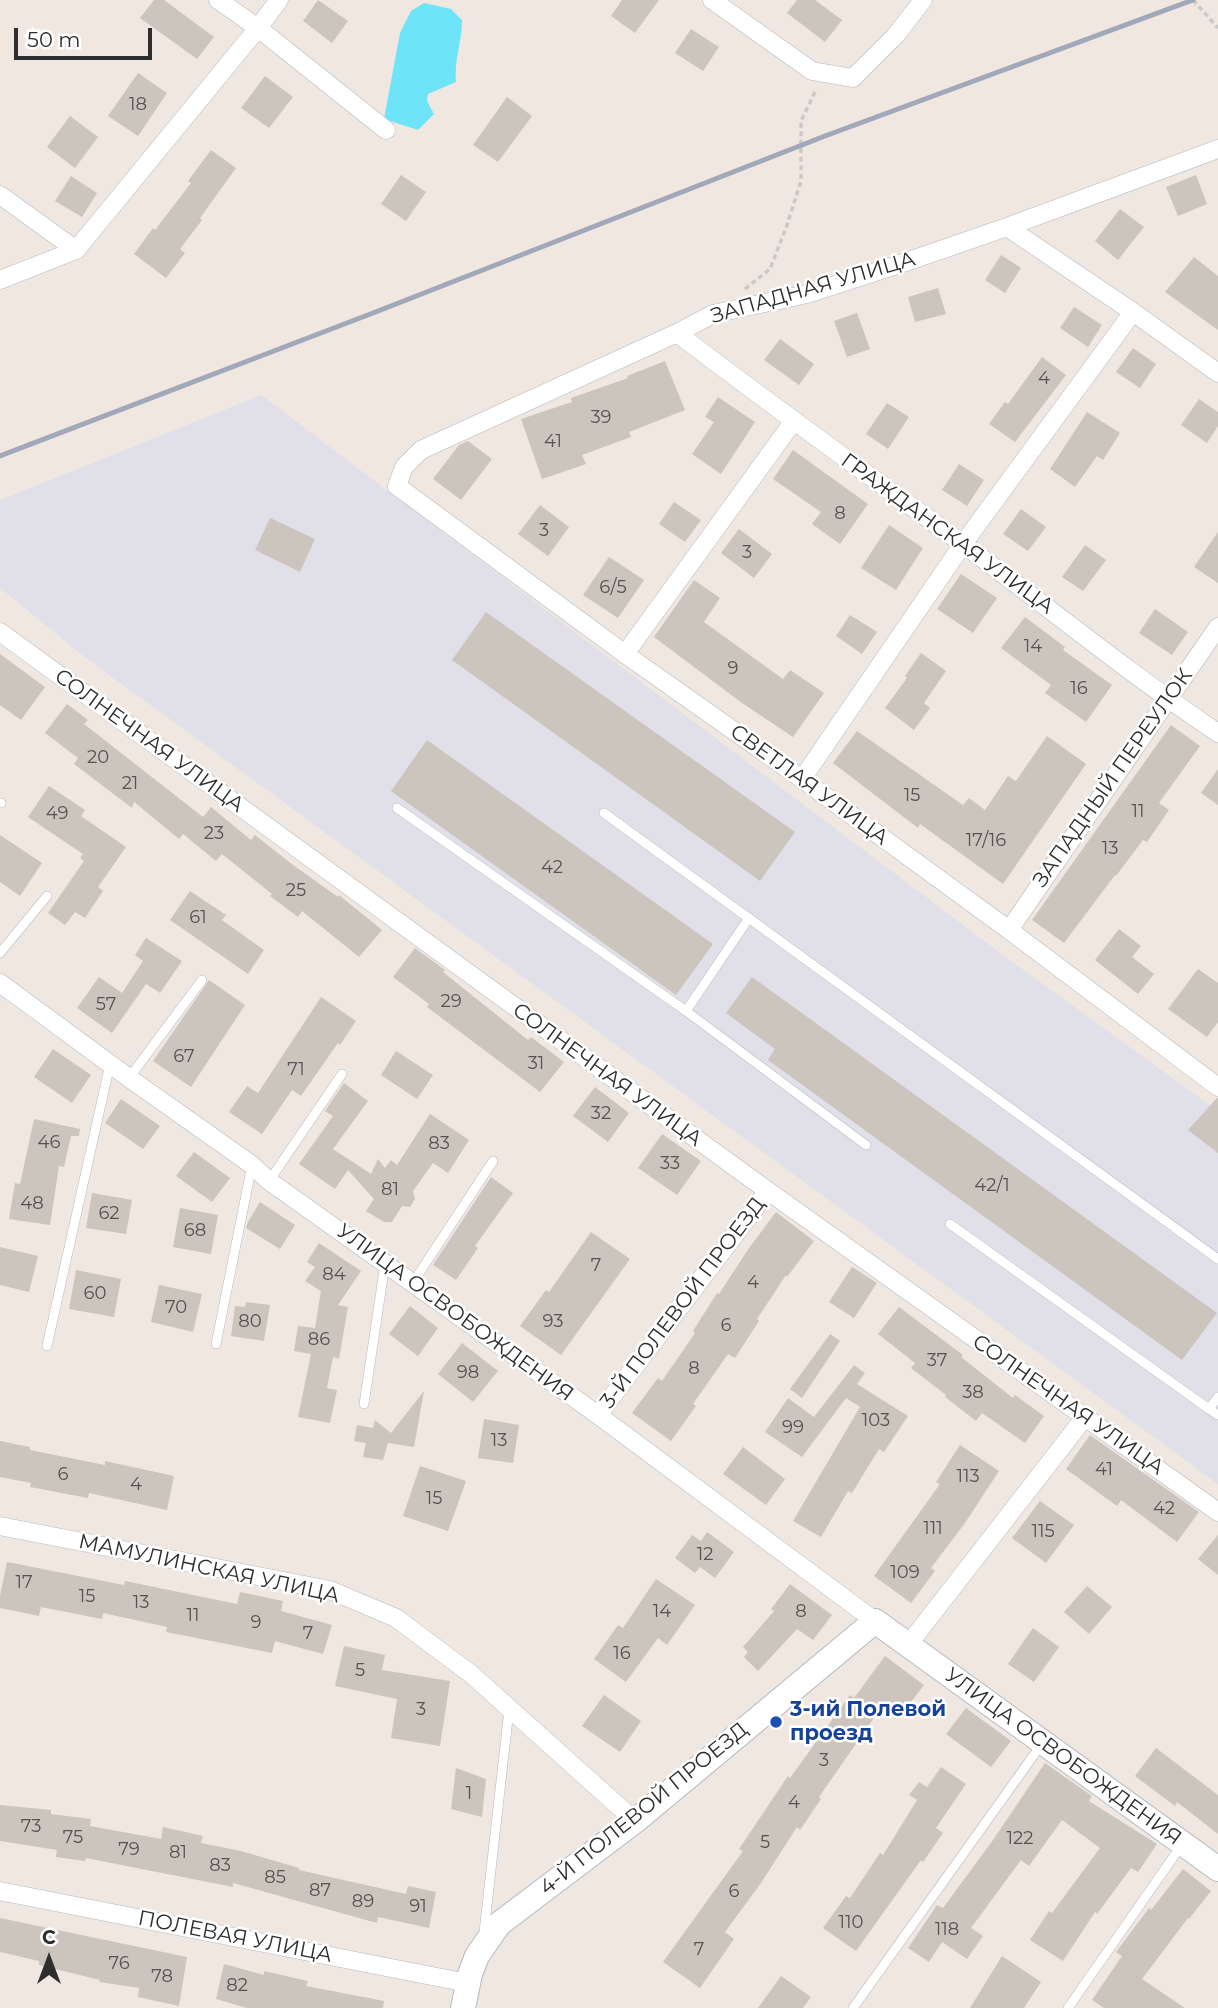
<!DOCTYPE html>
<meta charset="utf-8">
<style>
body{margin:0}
#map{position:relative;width:1218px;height:2008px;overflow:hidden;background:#f0e7e0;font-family:Montserrat,sans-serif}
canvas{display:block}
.north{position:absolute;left:14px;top:1924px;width:70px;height:70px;-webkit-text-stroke:5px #fff;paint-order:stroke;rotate:0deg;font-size:19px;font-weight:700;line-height:28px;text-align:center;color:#2e2e2e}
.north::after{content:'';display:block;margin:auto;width:24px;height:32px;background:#2e2e2e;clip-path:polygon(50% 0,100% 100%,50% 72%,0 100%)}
.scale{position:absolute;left:14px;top:28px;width:138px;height:32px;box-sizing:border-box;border:4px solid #2e2e2e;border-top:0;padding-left:9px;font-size:21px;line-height:24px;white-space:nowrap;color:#2e2e2e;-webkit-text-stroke:5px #fff;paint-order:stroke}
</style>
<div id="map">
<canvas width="1218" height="2008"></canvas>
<div class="north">С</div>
<div class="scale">50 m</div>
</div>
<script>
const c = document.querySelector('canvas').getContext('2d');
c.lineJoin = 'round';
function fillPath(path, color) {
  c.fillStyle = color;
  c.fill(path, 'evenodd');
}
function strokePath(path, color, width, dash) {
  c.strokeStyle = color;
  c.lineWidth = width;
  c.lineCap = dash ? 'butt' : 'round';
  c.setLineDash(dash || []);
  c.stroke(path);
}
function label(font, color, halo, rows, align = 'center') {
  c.font = font + ' Montserrat,sans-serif';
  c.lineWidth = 5;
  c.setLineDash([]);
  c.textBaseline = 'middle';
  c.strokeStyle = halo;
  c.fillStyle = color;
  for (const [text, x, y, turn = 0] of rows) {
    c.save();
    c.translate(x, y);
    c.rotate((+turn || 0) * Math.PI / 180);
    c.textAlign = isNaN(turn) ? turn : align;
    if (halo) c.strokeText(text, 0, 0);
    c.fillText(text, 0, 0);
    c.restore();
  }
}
const industrial = new Path2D(`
 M261,395L1003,955L1218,1111V1484L86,658L0,588V500Z`);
const water = new Path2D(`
 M424,3L451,9L462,20C462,42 454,59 456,82L428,94L427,101L434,114L418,130L384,119L400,33L411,11Z`);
const building = new Path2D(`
 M154,0H164L214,37L197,59L140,18Z
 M318,0L348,21L332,43L303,21Z
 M622,0H659L635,33L611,16Z
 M797,0H815L842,20L825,42L787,13Z
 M691,29L719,47L703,71L675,53Z
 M138,73L167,93L138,136L108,116Z
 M265,76L293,97L269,128L241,108Z
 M507,97L532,116L498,162L473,145Z
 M70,116L98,137L75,168L47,147Z
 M211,150L236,168L200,218L202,220L180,249L185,253L166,278L134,254L153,228L155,230L191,183L188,181Z
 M401,175L426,192L406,221L381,204Z
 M1196,175L1207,204L1178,216L1166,187Z
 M71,176L97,193L82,217L55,201Z
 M1120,209L1144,227L1118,260L1095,241Z
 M1001,255L1021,268L1005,293L985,280Z
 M1194,257L1218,276V330L1165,292Z
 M938,288L946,314L915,322L908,297Z
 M1074,307L1102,325L1088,347L1060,328Z
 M857,313L870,349L847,357L834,321Z
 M780,339L814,364L799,385L764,360Z
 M1133,348L1156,364L1140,388L1116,372Z
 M1042,357L1066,375L1015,442L989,424L1005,402L1008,404Z
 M665,361L685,410L629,432L631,437L582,455L586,464L542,479L521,419L572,402L571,398L628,378L627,376Z
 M718,397L755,422L721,474L692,454L714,422L705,417Z
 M1199,399L1218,412V426L1207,443L1181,425Z
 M887,403L909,417L888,449L866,434Z
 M1087,412L1120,433L1103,460L1097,456L1075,487L1050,469Z
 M468,441L492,459L461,500L433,479L459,445Z
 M793,450L868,504L840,544L812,524L821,512L773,479Z
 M959,464L984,480L967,506L942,490Z
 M674,502L701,520L685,542L659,524Z
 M540,505L569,527L548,556L518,534Z
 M1021,509L1046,527L1028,551L1003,534Z
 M270,518L315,539L300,572L255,550Z
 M889,525L923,548L896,590L861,568Z
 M739,529L772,554L754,578L721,553Z
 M1218,532V583L1194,567Z
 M1085,545L1106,560L1083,591L1062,577Z
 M609,557L644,580L618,618L583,595Z
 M961,574L997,598L973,633L937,609Z
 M694,580L720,598L704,622L783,679L790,670L824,693L793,737L742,703L654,637Z
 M1155,609L1188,632L1172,655L1139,633Z
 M486,612L795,832L760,881L452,660Z
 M850,615L877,632L862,654L836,636Z
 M1025,617L1065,647L1063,650L1112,685L1086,722L1045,693L1051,685L1001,648Z
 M921,653L946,671L924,703L930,708L914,730L885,708L907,678L905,676Z
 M0,654L45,687L21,720L0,705Z
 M67,704L88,720L84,724L203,817L211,807L251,840L255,835L293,865L338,897L339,895L382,930L359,957L302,911L298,917L270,896L272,894L222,854L216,861L183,834L179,839L134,802L132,808L74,764L78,758L45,733Z
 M1171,725L1200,746L1159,803L1169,810L1147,842L1143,840L1116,876L1115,875L1064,943L1032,920Z
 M857,731L963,805L969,798L985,810L1008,776L1016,781L1047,736L1086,764L1003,884L920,824L918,828L833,763Z
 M427,740L713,944L676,995L391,791Z
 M1218,769V805L1201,793Z
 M49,786L85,810L81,816L126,847L98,887L103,891L85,918L75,912L65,925L48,913L84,861L80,858L83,854L28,817Z
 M0,835L42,863L20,896L0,882Z
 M190,891L226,915L222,920L264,950L248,974L170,920Z
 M1119,929L1141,946L1132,957L1154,974L1138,994L1095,960Z
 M146,938L182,961L160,993L146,984L112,1033L77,1008L99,977L122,993L143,961L135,955Z
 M415,948L445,970L443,972L528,1040L531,1037L564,1062L540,1092L427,1007L429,1004L393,977Z
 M1198,969L1218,983V1022L1207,1037L1168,1009Z
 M752,977L1217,1313L1182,1360L768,1060L775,1049L726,1013Z
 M209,980L245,1005L191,1087L153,1061Z
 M321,997L356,1021L340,1045L338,1043L301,1096L292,1090L262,1134L229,1112L247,1086L258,1093Z
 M53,1049L91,1075L72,1103L34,1077Z
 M396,1051L433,1075L417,1099L381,1075Z
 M344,1083L368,1101L333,1149L371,1174L378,1159L385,1168L391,1160L397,1165L430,1114L469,1140L448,1173L433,1163L413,1191L415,1199L410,1207L402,1206L392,1222H384L366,1211L374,1199L348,1170L335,1189L299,1164L333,1116L325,1111Z
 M595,1087L629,1113L608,1142L573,1116Z
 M1217,1098H1218V1153L1188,1130Z
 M121,1099L160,1126L143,1149L105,1123Z
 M34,1119L80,1129L79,1136H71L64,1167L59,1166L50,1225L9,1219L15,1183L20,1184Z
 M662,1134L701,1161L677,1195L638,1168Z
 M194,1152L230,1178L212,1202L176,1176Z
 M491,1177L513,1193L475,1246L478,1248L456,1280L433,1265Z
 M92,1193L132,1200L126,1234L86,1228Z
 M260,1202L295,1225L280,1249L246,1228L248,1222Z
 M180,1208L218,1215L211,1254L173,1247Z
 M776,1212L814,1241L787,1277L786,1275L757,1319L759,1321L735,1358L728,1354L693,1404L696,1406L671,1441L632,1413L658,1378L662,1381L695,1333L693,1331L717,1293L719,1294L749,1248Z
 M591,1232L630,1259L561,1355L520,1326L546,1290L549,1292Z
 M319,1243L361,1271L338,1305L348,1307L339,1359L333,1357L327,1388L337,1390L330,1423L298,1417L311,1354L294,1351L298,1326L315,1328L321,1291L305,1281L315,1267L307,1262Z
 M0,1247L38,1256L29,1292L0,1285Z
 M852,1267L877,1283L854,1318L829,1302Z
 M76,1270L121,1279L114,1317L69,1309Z
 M159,1285L202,1294L193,1332L151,1322Z
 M246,1302L270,1305L264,1341L231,1336L235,1306L245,1307Z
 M410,1306L438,1328L418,1356L389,1334Z
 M899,1307L963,1355L961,1357L1013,1398L1015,1395L1044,1416L1025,1443L982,1413L976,1421L945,1397L946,1395L911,1368L915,1363L878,1334Z
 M830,1334L840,1341L802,1398L790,1389Z
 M462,1343L498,1371L473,1402L438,1374Z
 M854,1365L865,1373L857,1384L908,1416L884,1452L879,1449L852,1493L848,1491L821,1537L793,1521L860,1407L846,1398L802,1457L765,1432L788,1398L814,1417Z
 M424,1391L414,1447L388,1443L383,1460L363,1457L366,1443L354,1441L357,1425L373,1428L375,1420L391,1433Z
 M484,1419L519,1425L513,1463L478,1458Z
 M1090,1435L1199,1512L1177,1542L1121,1500L1117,1506L1066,1469Z
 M0,1441L30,1447V1450L105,1465V1461L174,1476L167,1510L89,1493L88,1498L30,1487L31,1483L0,1477Z
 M960,1445L999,1471L965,1523L931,1568L935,1571L911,1603L874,1576L940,1484L936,1482Z
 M743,1447L785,1479L766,1505L723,1474Z
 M420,1466L466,1481L448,1531L403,1516Z
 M1040,1501L1074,1525L1046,1563L1012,1538Z
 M707,1532L734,1552L715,1578L700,1567L695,1573L675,1558L692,1535L701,1541Z
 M1218,1535V1575L1198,1559Z
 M7,1562L124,1585L125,1581L237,1604L240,1592L283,1601L281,1611L332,1625L323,1654L275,1641L272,1653L166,1632L167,1627L103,1613L102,1619L41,1607L39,1616L0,1608V1596Z
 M656,1579L695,1605L667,1645L658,1638L626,1682L594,1659L618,1625L623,1628Z
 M790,1584L832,1615L813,1640L797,1629L758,1671L744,1657L748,1652L743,1647L774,1611L771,1609Z
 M1087,1586L1112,1607L1089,1634L1064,1612Z
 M1033,1628L1059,1647L1034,1682L1008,1664Z
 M344,1646L385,1655L382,1670L450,1681L440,1746L391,1738L397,1699L335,1686Z
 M885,1656L924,1685L902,1714L885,1702L819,1797L821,1799L800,1830L797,1827L761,1883L725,1932L734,1939L700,1988L663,1962L743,1851L739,1849L788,1776L790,1778L850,1695L854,1698Z
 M604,1695L641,1721L620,1752L582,1726Z
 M966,1708L1011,1741L991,1767L946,1734Z
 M1156,1748L1218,1795V1834L1177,1802L1175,1806L1135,1776Z
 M1045,1763L1092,1796L1089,1801L1157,1844L1138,1872L1131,1868L1097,1914L1095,1912L1063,1961L1030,1940L1049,1911L1052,1913L1100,1848L1062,1820L1029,1866L1021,1860L971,1928L983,1936L967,1959L942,1942L929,1962L908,1948L937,1905L943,1908L993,1840Z
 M941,1767L966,1784L936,1828L943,1833L923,1862L921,1860L856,1951L823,1928L846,1896L850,1898L880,1853L883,1855L917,1800L909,1795L919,1782L927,1787Z
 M456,1768L486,1779L482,1817L451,1809Z
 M0,1805L51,1810V1814L91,1819L90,1826L161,1839L163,1827L203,1836L201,1843L241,1851L299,1868V1870L406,1894L408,1886L436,1892L429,1928L378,1917L377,1923L233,1883V1887L86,1858L85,1861L56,1857L57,1850L0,1841Z
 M1183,1869L1211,1891L1189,1919L1188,1918L1142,1979L1185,2008H1104L1092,2000L1122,1956L1116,1952L1149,1908L1151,1910Z
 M0,1918L187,1957L179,2006L138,1997L139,1988L99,1982L100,1980L39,1965V1961L0,1952Z
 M1002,1956L1041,1982L1024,2008H970Z
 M224,1964L264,1975V1971L308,1981L306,1986L384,2001L383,2008H247L216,1999Z
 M781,1976L811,1997L803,2008H758Z`);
const path = new Path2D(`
 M1193,0L1218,28
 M745,289L770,269L786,228L801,181V121L816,90`);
const lane = new Path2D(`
 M0,803H1
 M397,808L686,1011
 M604,813L1218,1259
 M749,918L686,1011L866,1145
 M0,953L47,896
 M129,1078L202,980
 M269,1181L342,1074
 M950,1224L1209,1409L1218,1397
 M412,1284L493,1161
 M216,1344L252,1165
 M47,1346L110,1064
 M364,1404L385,1264
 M1209,1409L1218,1415
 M484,1932L509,1710
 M853,2008L1041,1745
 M1068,2008L1181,1846`);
const street = new Path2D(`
 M218,0L258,28L386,130
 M712,0L812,71L853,78L896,35L923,0
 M1218,149L1007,227L903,263L807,294L713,314L677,333L421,450L404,467L397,486L625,654L802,779L1009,930L1218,1087
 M0,195L76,250
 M1007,227L1133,312L1218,373
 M0,280L76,250L258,28L279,0
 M677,333C771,405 867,474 963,544C1048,607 1130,674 1218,733
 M0,632L768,1191L1218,1512
 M625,654L793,422
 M802,779L963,544L1133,312
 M1009,930L1218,627
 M0,983L129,1078L252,1165L269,1181L598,1415L875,1621
 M598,1415L768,1191
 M0,1526L330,1590L396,1618L471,1674L635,1821
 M908,1645L1085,1417
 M0,1891L452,1980L463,1982L467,1987`);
const secondary = new Path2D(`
 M463,2008L470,1974L477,1956L499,1924L635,1821L875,1621L1218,1869`);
const rail = new Path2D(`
 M0,456L373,313L825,136L1193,0`);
const markers = [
 [776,1722,7,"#1a4fb4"]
];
const numberNames = [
 ["18",138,105],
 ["4",1044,379],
 ["39",601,418],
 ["41",553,442],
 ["8",840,514],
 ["3",544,531],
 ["3",747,553],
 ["6/5",613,588],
 ["14",1033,647],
 ["9",733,669],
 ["16",1079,689],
 ["20",98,758],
 ["21",130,784],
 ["15",912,796],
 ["11",1138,812],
 ["49",57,814],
 ["23",214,834],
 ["17/16",986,841],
 ["13",1110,849],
 ["42",552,868],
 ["25",296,891],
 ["61",198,918],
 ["29",451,1002],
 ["57",106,1005],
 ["67",184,1057],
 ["31",536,1064],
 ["71",296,1070],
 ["32",601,1114],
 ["46",49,1143],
 ["83",439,1144],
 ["33",670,1164],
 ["42/1",992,1186],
 ["81",390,1190],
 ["48",32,1204],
 ["62",109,1214],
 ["68",195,1231],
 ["7",596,1266],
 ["84",334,1275],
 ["4",753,1283],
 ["60",95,1294],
 ["70",176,1308],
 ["80",250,1322],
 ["93",553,1322],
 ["6",726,1326],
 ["86",319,1340],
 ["37",937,1361],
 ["8",694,1369],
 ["98",468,1373],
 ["38",973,1393],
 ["103",876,1421],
 ["99",793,1428],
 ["13",499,1441],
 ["41",1104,1470],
 ["6",63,1475],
 ["113",968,1477],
 ["4",136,1485],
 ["15",434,1499],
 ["42",1164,1509],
 ["111",933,1529],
 ["115",1043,1532],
 ["12",705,1555],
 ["109",905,1573],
 ["17",24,1583],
 ["15",87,1597],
 ["13",141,1603],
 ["14",662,1612],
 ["8",801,1612],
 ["11",193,1616],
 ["9",256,1623],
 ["7",308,1634],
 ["16",622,1654],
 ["5",360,1671],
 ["3",421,1710],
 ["3",824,1761],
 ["1",469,1794],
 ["4",794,1803],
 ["73",31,1827],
 ["75",73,1838],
 ["122",1020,1839],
 ["5",765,1843],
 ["79",129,1850],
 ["81",178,1853],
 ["83",220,1866],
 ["85",275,1878],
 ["87",320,1891],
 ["6",734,1892],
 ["89",363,1902],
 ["91",418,1907],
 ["110",851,1923],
 ["118",947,1930],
 ["7",699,1950],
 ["76",119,1964],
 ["78",162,1977],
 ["82",237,1986]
];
const streetNames = [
 ["ЗАПАДНАЯ УЛИЦА",813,288,-16],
 ["ГРАЖДАНСКАЯ УЛИЦА",947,534,36],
 ["СОЛНЕЧНАЯ УЛИЦА",149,741,36],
 ["ЗАПАДНЫЙ ПЕРЕУЛОК",1113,778,-55],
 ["СВЕТЛАЯ УЛИЦА",809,785,36],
 ["СОЛНЕЧНАЯ УЛИЦА",607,1075,36],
 ["3-Й ПОЛЕВОЙ ПРОЕЗД",683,1303,-53],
 ["УЛИЦА ОСВОБОЖДЕНИЯ",455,1313,36],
 ["СОЛНЕЧНАЯ УЛИЦА",1068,1405,35],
 ["МАМУЛИНСКАЯ УЛИЦА",209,1569,12],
 ["УЛИЦА ОСВОБОЖДЕНИЯ",1063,1757,36],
 ["4-Й ПОЛЕВОЙ ПРОЕЗД",644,1809,-39],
 ["ПОЛЕВАЯ УЛИЦА",235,1937,11]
];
const transitNames = [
 ["3-ий Полевой",790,1710],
 ["проезд",790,1734]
];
fillPath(industrial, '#e1e0e8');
fillPath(water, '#6de4f8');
fillPath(building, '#cbc5be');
strokePath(lane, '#b4b8c2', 10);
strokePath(street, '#b4b8c2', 19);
strokePath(secondary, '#b4b8c2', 26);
strokePath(path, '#c9c9c9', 3.5, [5, 3.5]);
strokePath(lane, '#fff', 9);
strokePath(street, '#fff', 18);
strokePath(secondary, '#fff', 24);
strokePath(rail, '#a1a8b9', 5);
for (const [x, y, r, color] of markers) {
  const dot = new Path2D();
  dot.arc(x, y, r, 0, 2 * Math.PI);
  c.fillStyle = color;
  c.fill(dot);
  strokePath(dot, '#fff', 2.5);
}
label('18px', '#555452', null, numberNames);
label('21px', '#2e2e2e', '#fff', streetNames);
label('bold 21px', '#164399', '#fff', transitNames, 'left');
</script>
